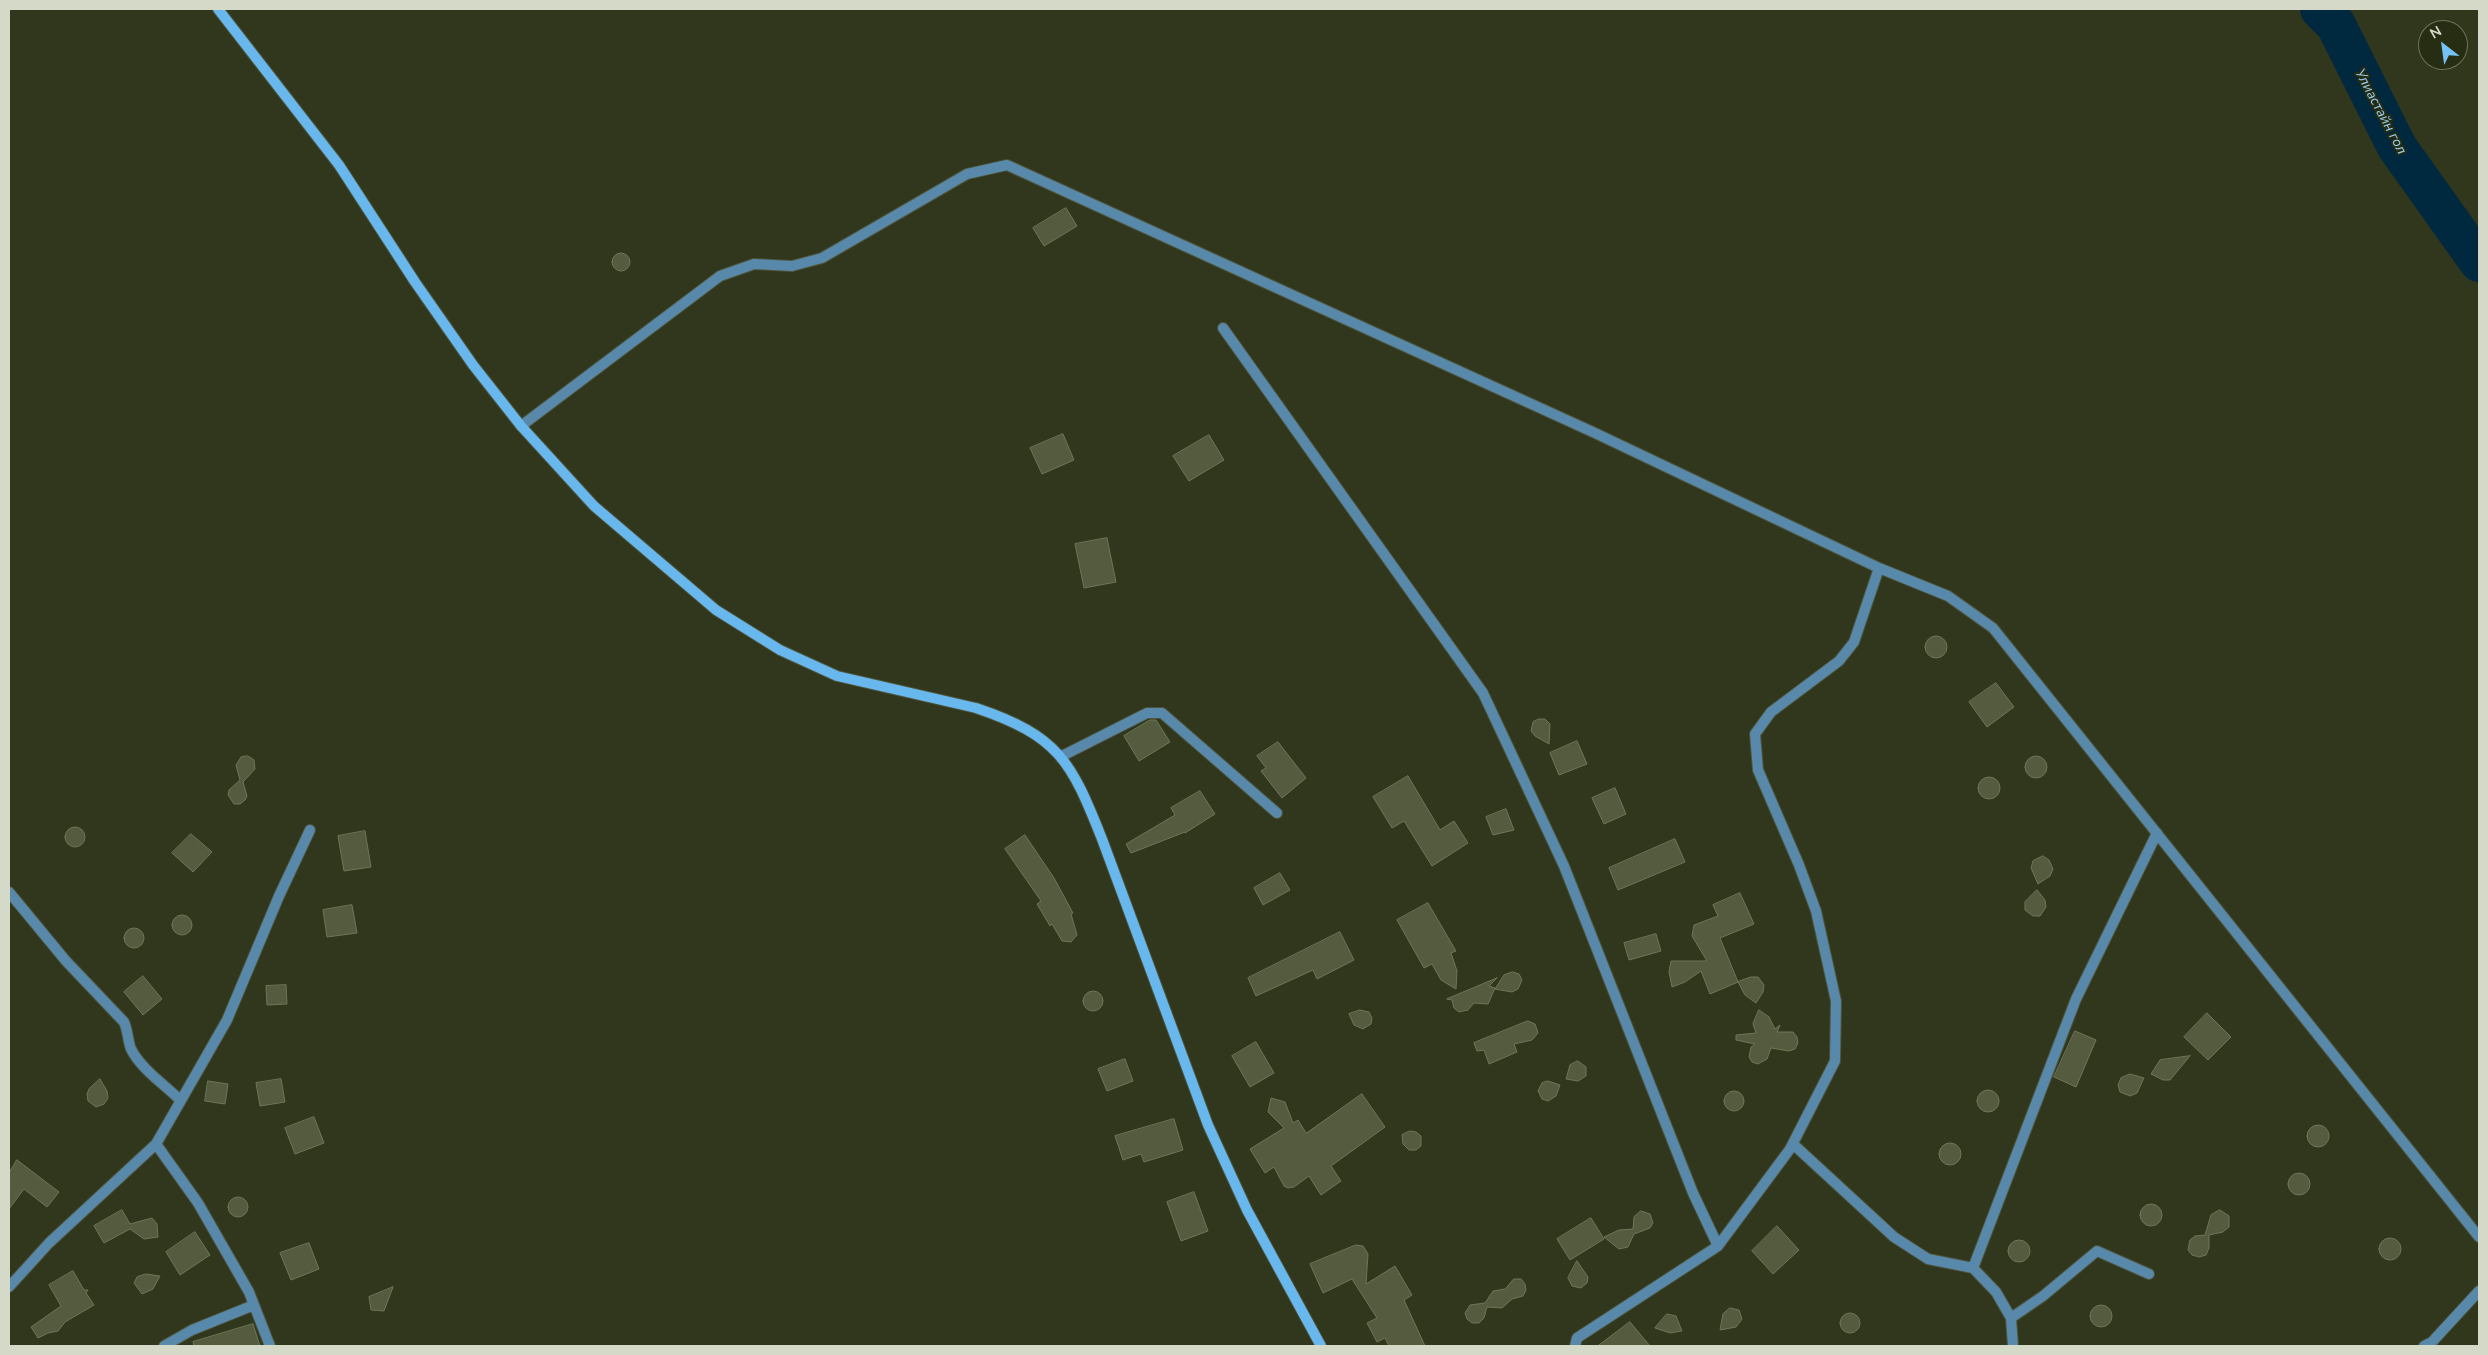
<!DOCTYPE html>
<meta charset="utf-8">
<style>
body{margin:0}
#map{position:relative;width:2488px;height:1355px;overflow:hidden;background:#31371c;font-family:"Nunito Sans",sans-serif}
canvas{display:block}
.frame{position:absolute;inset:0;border:10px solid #d4d9c8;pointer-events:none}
.north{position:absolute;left:2418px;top:20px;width:50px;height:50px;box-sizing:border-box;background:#272d12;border:1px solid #6c725b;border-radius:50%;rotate:330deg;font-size:14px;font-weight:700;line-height:20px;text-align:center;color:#d4d9c8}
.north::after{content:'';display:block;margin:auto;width:18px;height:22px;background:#73c1f5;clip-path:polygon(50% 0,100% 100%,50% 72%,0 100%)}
</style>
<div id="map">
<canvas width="2488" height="1355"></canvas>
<div class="frame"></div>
<div class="north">N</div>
</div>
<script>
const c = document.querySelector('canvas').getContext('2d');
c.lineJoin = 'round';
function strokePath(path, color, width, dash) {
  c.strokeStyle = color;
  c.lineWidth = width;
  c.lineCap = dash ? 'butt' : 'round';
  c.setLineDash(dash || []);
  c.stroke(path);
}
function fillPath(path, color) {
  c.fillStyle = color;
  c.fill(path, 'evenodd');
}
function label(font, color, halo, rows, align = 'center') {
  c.font = font + ' "Nunito Sans",sans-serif';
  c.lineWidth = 4;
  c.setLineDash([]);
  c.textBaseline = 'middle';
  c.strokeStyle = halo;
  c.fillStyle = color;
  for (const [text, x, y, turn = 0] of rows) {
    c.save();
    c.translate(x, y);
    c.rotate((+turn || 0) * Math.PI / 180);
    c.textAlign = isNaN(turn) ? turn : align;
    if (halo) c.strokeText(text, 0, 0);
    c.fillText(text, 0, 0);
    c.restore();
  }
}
const river = new Path2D(`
 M2320,9L2336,25L2397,147L2479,262`);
const building = new Path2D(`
 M1066,208L1077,226L1044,246L1033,228Z
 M612 262a9 9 0 1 1 18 0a9 9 0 1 1-18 0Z
 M1063,434L1074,460L1042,474L1030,448Z
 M1209,435L1224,460L1189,481L1173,456Z
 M1107,538L1116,582L1084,588L1075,544Z
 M1925 647a11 11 0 1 1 22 0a11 11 0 1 1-22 0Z
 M1996,683L2014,707L1987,727L1969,702Z
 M1539,719H1545L1550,724L1549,744L1535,736L1531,731L1533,722Z
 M1150,720H1156L1170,742L1139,761L1124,736Z
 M1577,741L1587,764L1559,775L1550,753Z
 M1278,742L1306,778L1282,798L1261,771L1266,768L1257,756Z
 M2025 767a11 11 0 1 1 22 0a11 11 0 1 1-22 0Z
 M248,756L254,760L255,769L243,782L247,796L245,800L240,804H234L228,795L229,790L240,780L236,765L241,757Z
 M1408,776L1440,830L1454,821L1468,843L1432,866L1404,821L1392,828L1373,797Z
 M1978 788a11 11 0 1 1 22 0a11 11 0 1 1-22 0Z
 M1615,788L1626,814L1604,824L1592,798Z
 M1200,791L1215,814L1185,833V832L1131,853L1126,844L1175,815L1171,808Z
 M1506,809L1514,830L1493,835L1486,817Z
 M65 837a10 10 0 1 1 20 0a10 10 0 1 1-20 0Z
 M365,831L371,867L344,871L338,836Z
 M191,834L212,852L193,872L172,853Z
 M1025,835L1054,878L1073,913L1071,914L1077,935L1071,942L1062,941L1052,924L1050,926L1037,904L1041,901L1005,849Z
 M1675,839L1685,862L1618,890L1609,868Z
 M2043,856L2049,860L2053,869L2050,876L2038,884L2031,868L2033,861Z
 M1280,873L1290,890L1263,905L1254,888Z
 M2037,890L2045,900L2046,907L2040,916H2033L2025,910V902Z
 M1740,893L1754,924L1720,938L1738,982L1710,994L1701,971L1685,982L1672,987L1669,972L1671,961H1707L1692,936L1694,925L1718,916L1713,905Z
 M1428,903L1456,951L1451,953L1457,971L1456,989L1441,980L1432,964L1424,968L1397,920Z
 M352,905L357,933L327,937L323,910Z
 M172 925a10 10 0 1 1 20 0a10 10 0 1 1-20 0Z
 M124 938a10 10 0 1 1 20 0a10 10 0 1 1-20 0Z
 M1340,932L1354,960L1317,979L1313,970L1256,996L1248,978Z
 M1656,934L1661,951L1629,960L1624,943Z
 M1513,972L1519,974L1522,980L1518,989L1512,992L1495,989L1504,975Z
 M143,976L162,999L143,1015L124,992Z
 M1751,977H1758L1764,985L1763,992L1756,1003L1745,995L1738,982Z
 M1497,978L1489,986L1495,988L1488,1004L1474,1003L1468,1010L1459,1012L1454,1008L1452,1000L1447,999Z
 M286,985L287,1004L267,1005L266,986Z
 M1083 1001a10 10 0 1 1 20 0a10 10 0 1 1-20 0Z
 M1360,1010L1369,1012L1372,1018L1371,1024L1363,1029L1354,1025L1349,1014Z
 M1759,1010L1769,1017L1775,1029L1780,1025L1777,1032H1793L1797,1037L1798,1043L1795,1049L1789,1051L1771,1048L1767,1059L1758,1064L1752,1062L1749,1057L1751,1047L1755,1044L1736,1040V1035L1756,1033L1753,1024Z
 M2207,1013L2231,1037L2208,1060L2184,1037Z
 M1528,1021L1535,1024L1538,1033L1532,1040L1514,1044L1517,1052L1489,1064L1484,1050L1477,1051L1474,1043Z
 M2075,1031L2096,1040L2076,1087L2054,1077Z
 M1256,1042L1274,1073L1250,1087L1232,1056Z
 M2190,1056L2170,1080H2163L2151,1074L2160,1060Z
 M1125,1059L1133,1081L1107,1091L1098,1069Z
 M1578,1061L1586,1067V1076L1578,1081L1566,1079L1570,1065Z
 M2130,1074L2144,1078L2137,1093L2130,1096L2120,1092L2118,1085L2121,1078Z
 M100,1079L107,1091L108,1098L104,1104L96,1107L88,1101L87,1094L89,1089Z
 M281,1079L285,1102L260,1106L256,1083Z
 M208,1081L228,1084L225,1104L205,1101Z
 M1548,1081L1560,1085L1556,1096L1548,1101L1542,1099L1538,1091L1542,1083Z
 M1977 1101a11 11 0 1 1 22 0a11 11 0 1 1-22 0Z
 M1724 1101a10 10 0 1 1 20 0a10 10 0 1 1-20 0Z
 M1362,1094L1385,1127L1331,1166L1341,1181L1321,1195L1309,1176L1294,1187L1288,1188L1284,1186L1274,1167L1265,1173L1250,1149L1284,1128L1268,1112L1271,1098L1285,1102L1293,1123L1298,1120L1306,1133Z
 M314,1117L324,1143L295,1154L285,1128Z
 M1174,1119L1183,1150L1144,1162L1141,1154L1123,1160L1115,1136Z
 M2307 1136a11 11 0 1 1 22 0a11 11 0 1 1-22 0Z
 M1410,1131L1416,1132L1421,1136V1146L1416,1150H1409L1403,1144L1402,1135Z
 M1939 1154a11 11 0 1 1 22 0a11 11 0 1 1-22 0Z
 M17,1160L59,1192L47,1207L24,1189L9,1209V1173Z
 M2288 1184a11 11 0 1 1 22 0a11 11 0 1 1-22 0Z
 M1194,1192L1208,1231L1181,1241L1167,1202Z
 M228 1207a10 10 0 1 1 20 0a10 10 0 1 1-20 0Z
 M2140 1215a11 11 0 1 1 22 0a11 11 0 1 1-22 0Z
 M122,1210L130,1224L152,1218L157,1224L158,1237L144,1239L130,1229L104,1243L94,1226Z
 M2220,1210L2229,1216V1227L2223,1232L2209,1235V1248L2206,1255L2199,1257L2192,1255L2188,1250L2190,1240L2195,1236L2205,1235L2211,1215Z
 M1641,1211L1650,1214L1653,1223L1650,1228L1634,1234L1628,1247L1619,1249L1604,1237L1619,1230L1633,1229L1634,1217Z
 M1591,1218L1604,1239L1570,1260L1557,1239Z
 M1777,1226L1799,1250L1773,1274L1752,1251Z
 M195,1232L210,1255L180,1275L166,1252Z
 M2379 1249a11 11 0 1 1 22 0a11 11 0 1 1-22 0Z
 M2008 1251a11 11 0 1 1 22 0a11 11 0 1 1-22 0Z
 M309,1243L319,1269L291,1280L280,1253Z
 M1356,1245L1363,1246L1368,1254L1366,1284L1395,1266L1412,1295L1404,1300L1425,1346H1389L1385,1338L1377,1342L1367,1323L1377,1318L1352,1279L1323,1293L1310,1264Z
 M1577,1261L1588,1277L1587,1283L1581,1288L1572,1286L1568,1278Z
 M73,1271L84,1290H88L86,1293L94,1305L65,1322L58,1331L48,1333L38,1338L31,1327L61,1306L49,1285Z
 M146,1274L160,1276L153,1289L142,1294L134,1283L137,1277Z
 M1514,1279H1521L1525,1284L1526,1290L1523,1296L1512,1299L1502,1308L1487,1307L1484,1318L1479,1323H1472L1467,1319L1465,1313L1470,1305L1485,1303L1493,1291L1505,1289Z
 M393,1287L384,1311L371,1310L369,1297Z
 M2090 1316a11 11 0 1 1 22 0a11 11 0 1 1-22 0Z
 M1730,1308L1739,1310L1742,1319L1736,1327L1720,1330L1723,1314Z
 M1840 1323a10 10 0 1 1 20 0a10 10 0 1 1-20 0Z
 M1667,1314L1676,1316L1682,1331L1670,1333L1655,1328Z
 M1630,1322L1650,1346H1598Z
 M253,1324L260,1346H194L193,1342Z`);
const lane = new Path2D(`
 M1062,756L1147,713H1162L1277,813
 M2011,1318L2043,1296L2097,1251L2149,1274`);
const street = new Path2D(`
 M1223,328L1483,693L1564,866L1693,1193L1718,1246L1577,1338L1575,1346
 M521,426L720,276L754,264L792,266L822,258L967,174L1007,165L1595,433L1879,568L1948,596L1993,628L2479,1237
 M9,892L66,961L124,1022C128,1031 128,1042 131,1049C141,1069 165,1085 180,1100
 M1793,1144L1894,1237L1928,1259L1973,1268L1996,1292L2011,1318L2013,1346
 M1718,1246L1790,1149L1835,1061L1836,1001L1816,911L1799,865L1758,770L1755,734L1771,712L1839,661L1854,642L1879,568
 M1973,1268L2076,999L2157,833
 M9,1287L49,1243L156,1144
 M164,1346L192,1330L254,1305
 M270,1346L249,1292L198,1203L156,1144L227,1020L279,896L310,830
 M2424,1346L2432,1342L2479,1291`);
const secondary = new Path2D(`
 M218,9L339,165L415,282L473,365L521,426L594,506L716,610L780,650L837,676L976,708C1059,736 1071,761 1102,839L1208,1125L1247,1210L1321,1346`);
const waterNames = [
 ["Улиастайн гол",2380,112,62]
];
strokePath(river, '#00283f', 40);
fillPath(building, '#545b3e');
strokePath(building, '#6f7658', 1);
strokePath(lane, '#4e543b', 12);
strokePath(street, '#4e543b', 12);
strokePath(secondary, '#4e543b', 12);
strokePath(lane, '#5889aa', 10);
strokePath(street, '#5889aa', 10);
strokePath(secondary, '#68b8ee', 10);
label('italic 14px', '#99d1f8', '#272d12', waterNames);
</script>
